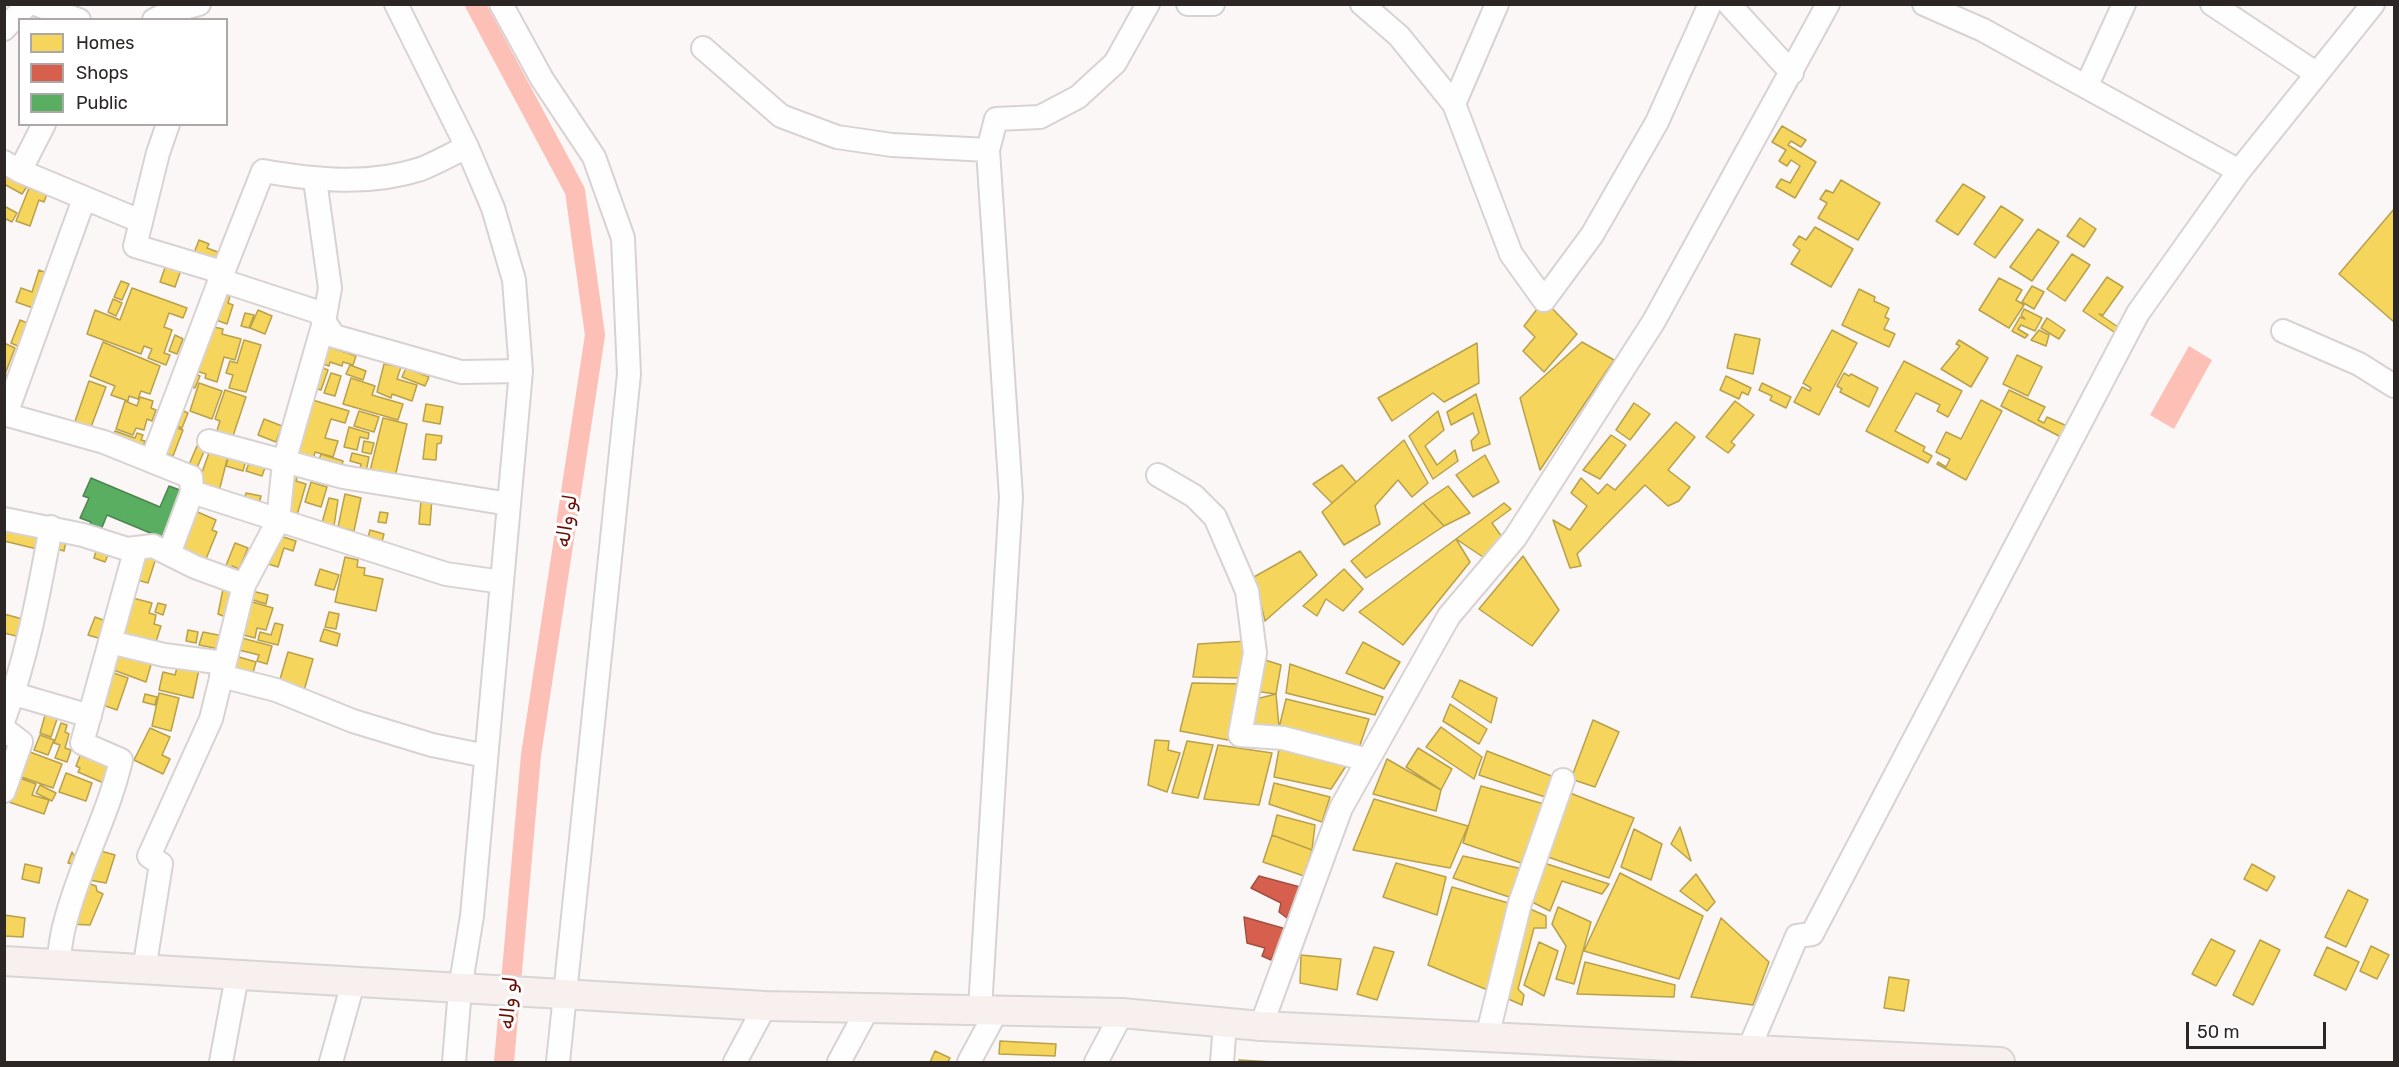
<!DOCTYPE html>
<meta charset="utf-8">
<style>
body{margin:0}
#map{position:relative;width:2399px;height:1067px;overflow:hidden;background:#fcf7f7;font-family:Rubik,sans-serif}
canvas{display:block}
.frame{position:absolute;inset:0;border:6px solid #2c2624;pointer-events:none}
.legend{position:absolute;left:18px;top:18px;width:210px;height:108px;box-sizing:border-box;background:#fff;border:2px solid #aba8a7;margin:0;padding:8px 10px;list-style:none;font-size:18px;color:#2c2624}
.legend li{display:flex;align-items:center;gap:12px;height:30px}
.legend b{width:30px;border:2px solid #aba8a7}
.scale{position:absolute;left:2186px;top:1022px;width:140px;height:27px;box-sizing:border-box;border:3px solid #2c2624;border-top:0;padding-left:8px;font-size:18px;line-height:21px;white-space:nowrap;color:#2c2624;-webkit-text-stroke:4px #fff;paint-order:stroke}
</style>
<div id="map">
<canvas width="2399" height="1067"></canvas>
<div class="frame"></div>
<ul class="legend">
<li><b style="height:16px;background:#f6d55c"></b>Homes</li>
<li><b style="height:16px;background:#d6604d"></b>Shops</li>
<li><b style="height:16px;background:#5aae61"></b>Public</li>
</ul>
<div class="scale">50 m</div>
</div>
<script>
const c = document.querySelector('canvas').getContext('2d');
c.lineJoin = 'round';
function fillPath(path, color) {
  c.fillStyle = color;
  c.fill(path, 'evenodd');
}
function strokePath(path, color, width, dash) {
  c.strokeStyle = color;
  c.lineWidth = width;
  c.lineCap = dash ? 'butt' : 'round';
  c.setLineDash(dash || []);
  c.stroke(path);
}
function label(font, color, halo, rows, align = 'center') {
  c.font = font + ' Rubik,"Noto Naskh Arabic",sans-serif';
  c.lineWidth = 6;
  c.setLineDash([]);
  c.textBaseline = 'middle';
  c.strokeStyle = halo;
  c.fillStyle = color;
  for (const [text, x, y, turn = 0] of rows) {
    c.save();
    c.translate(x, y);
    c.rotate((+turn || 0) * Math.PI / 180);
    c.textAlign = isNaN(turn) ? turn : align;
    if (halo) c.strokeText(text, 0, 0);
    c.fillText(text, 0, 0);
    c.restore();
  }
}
const water = new Path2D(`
 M2189,346L2212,360L2174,429L2150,415Z`);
const homes = new Path2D(`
 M1782,126L1806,140L1801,147L1791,141L1788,145L1816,162L1795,198L1776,187L1781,179L1790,183L1800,166L1791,160L1787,166L1779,161L1786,150L1772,142Z
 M4,172L28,185L22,194L4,184Z
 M1841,180L1880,203L1858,240L1818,218L1827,203L1820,199L1826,190L1833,193Z
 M1963,184L1985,197L1958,235L1936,221Z
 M29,188L47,194L44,202L39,200L30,226L16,221Z
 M4,206L17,213L12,222L4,218Z
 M2001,206L2023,220L1995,258L1974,244Z
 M2394,209V322L2339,274Z
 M2080,218L2096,229L2084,247L2067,236Z
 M1815,227L1853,249L1831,287L1791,264L1800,250L1793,245L1799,236L1806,240Z
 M2038,229L2059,242L2032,281L2010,267Z
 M199,240L209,244L207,248L223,254L217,268L192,258Z
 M2072,254L2090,265L2065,301L2047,289Z
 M167,262L182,267L175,287L160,282Z
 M39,270L49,274L36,309L16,302L21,288L32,292Z
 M2107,277L2123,287L2103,315L2099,314L2118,327L2114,332L2083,311Z
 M1999,278L2022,290L2016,300L2024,305L2009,328L1979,310Z
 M121,281L129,284L122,300L114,297Z
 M2032,286L2044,292L2034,309L2022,302Z
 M132,288L187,308L183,318L169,313L164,327L172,330L164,353L170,355L166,365L148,358L152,349L144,346L141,354L87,334L95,310L120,320Z
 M1859,289L1875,297L1874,301L1889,308L1885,317L1889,319L1884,329L1895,334L1889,347L1842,325Z
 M217,292L230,296L228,303L233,305L227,324L208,317Z
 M113,299L122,303L116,316L108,312Z
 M1544,300L1577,334L1544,372L1523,351L1535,337L1524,326Z
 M2024,309L2042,318L2035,331L2021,325L2018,329L2028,335L2025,338L2012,331L2020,317L2025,319L2021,315Z
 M258,310L272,316L265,334L250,328Z
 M245,313L254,315L249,328L241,326Z
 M2047,318L2065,330L2059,339L2041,328Z
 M20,320L32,325L22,348L11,343Z
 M205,325L223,329L222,334L241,339L235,360L224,357L217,382L205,378L206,374L190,369Z
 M1832,330L1857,343L1819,415L1794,402L1802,387L1810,391L1811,388L1803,383Z
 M2039,330L2049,335L2046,346L2031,340Z
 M1735,334L1760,339L1753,374L1727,368Z
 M175,335L183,339L177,354L169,351Z
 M244,340L261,345L246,392L229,388L233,375L226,373L230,361L237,363Z
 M1959,340L1988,358L1971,387L1941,369L1960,346L1956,344Z
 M103,342L160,366L150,394L141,391L138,399L129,396L128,401L111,395L115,386L90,376Z
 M1582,342L1614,360L1540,470L1520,398Z
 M4,343L15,348L5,374L11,376L8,386L4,384Z
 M1477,343L1479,383L1444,402L1433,393L1392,421L1378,398Z
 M321,344L356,356L353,365L343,362L342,366L330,362L329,366L315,361Z
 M2017,355L2042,367L2028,396L2003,384Z
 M1904,361L1962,391L1948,417L1937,411L1940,405L1916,393L1895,431L1925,447L1923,451L1932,456L1928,463L1866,431Z
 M384,364L401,367L397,379L417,385L412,401L392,394L391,398L377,392Z
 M315,365L328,370L321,390L308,386Z
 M350,365L366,371L363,380L346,374Z
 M406,368L429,377L425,386L402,377Z
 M187,370L200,376L195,388L182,382Z
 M331,373L341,376L335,396L324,393Z
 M1844,373L1849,376L1851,374L1878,388L1869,407L1840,392L1842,389L1837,386Z
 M1726,376L1751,388L1748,395L1742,392L1739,399L1720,390Z
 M351,378L375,386L372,395L403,404L398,420L343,404Z
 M89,381L106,387L88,435L72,430Z
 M199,383L222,391L212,419L190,411Z
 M1762,383L1791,397L1786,408L1770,400L1772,396L1759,390Z
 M225,390L246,397L230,445L214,440L220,421L215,419Z
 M2009,390L2045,407L2038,420L2044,423L2047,417L2067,426L2061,437L2001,406Z
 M1476,394L1490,444L1473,451L1471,441L1479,433L1473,413L1451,425L1447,412Z
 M140,397L153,401L151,408L156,410L152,421L147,419L144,430L136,428L133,435L116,429L125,401L137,406Z
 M306,398L349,411L345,423L331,419L325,438L338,441L333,457L315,452L312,464L288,457Z
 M1981,400L2002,411L1966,480L1937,464L1938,462L1946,467L1950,459L1936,452L1946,432L1961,439Z
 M1735,401L1754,415L1731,442L1735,445L1728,453L1706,437Z
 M1634,403L1650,414L1630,440L1616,430Z
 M426,404L443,407L440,424L423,421Z
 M174,407L188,413L182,428L168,422Z
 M359,411L379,417L374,432L354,426Z
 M1438,411L1444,430L1425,446L1437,465L1455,450L1458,461L1433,479L1409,436Z
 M383,418L407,424L395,477L370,471Z
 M264,419L282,426L276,442L258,435Z
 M1676,422L1695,437L1668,470L1690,487L1679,501L1668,506L1645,485L1577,554L1581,566L1570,568L1553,520L1570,530L1587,506L1571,493L1581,478L1598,494L1607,484L1615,490Z
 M168,425L183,430L173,456L159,451Z
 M349,427L369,433L368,439L360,437L357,450L344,447Z
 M115,431L135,438L137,433L143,435L141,440L145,441L142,451L111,441Z
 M426,434L442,436L441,443L437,444L436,460L423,459Z
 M1611,435L1626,445L1600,479L1583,470Z
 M1404,440L1428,483L1412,497L1398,480L1375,506L1380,524L1344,545L1322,512Z
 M364,441L374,443L371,454L362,452Z
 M197,446L205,449L196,470L188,467Z
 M210,450L228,456L217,499L195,492Z
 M352,453L369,457L365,476L359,475L361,464L350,461Z
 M321,454L343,461L340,473L317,466Z
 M229,455L246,460L243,471L226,466Z
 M1485,455L1499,482L1473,497L1456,475Z
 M250,460L266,465L262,476L246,471Z
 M1342,465L1356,482L1332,503L1313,484Z
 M286,471L298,474L296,481L306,484L295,522L272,516Z
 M311,482L327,487L321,507L305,502Z
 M1448,486L1470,513L1444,526L1423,503Z
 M246,493L261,496L257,512L242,508Z
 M345,494L361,498L354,531L338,527Z
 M329,498L338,500L334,526L320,530Z
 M432,498L430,525L419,524L421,500Z
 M1423,503L1444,526L1366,578L1351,561Z
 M1504,503L1511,509L1492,523L1504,540L1483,557L1456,539Z
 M193,510L216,520L212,530L217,532L206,559L177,546Z
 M380,512L388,513L386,523L378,522Z
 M5,530L39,538L37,549L4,541Z
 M370,530L384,534L381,545L367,541Z
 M274,534L296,541L293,551L284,548L278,567L265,563Z
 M57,538L66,541L64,551L54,548Z
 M1456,539L1470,562L1403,645L1359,612Z
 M235,543L248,548L239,569L232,566L231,570L225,568Z
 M96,551L108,555L105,562L94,558Z
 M1300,551L1317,575L1265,621L1254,577Z
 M142,554L156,558L148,583L134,579Z
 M1523,556L1559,610L1532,646L1479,609Z
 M345,557L358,560L357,567L365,568L364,575L383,579L376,611L335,602Z
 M320,569L339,575L334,590L315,585Z
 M1344,569L1363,589L1343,611L1326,599L1317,616L1303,606Z
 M223,589L235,593L228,618L218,614Z
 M252,591L268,595L266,604L250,599Z
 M129,597L152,603L149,613L156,615L154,624L161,626L153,651L117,641Z
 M249,601L273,608L266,630L257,628L255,638L240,634Z
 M158,603L166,605L163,615L155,612Z
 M329,612L339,614L336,629L325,627Z
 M4,614L26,620L20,637L4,633Z
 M95,617L111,623L105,640L88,635Z
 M275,623L283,625L278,645L258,640L260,632L271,635Z
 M324,629L340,634L337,646L320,641Z
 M188,630L198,632L196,643L186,641Z
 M203,632L223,636L219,649L199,645Z
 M238,637L272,646L267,664L257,661L259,655L235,649Z
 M1248,641L1242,678L1193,677L1198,644Z
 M1363,642L1400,662L1384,689L1346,673Z
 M113,650L152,661L146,682L108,668Z
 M288,652L313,659L303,694L278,686Z
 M232,655L256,662L250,683L227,673Z
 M1265,660L1281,665L1276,694L1254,691Z
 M178,664L199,669L193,698L159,690L163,672L175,675Z
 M1290,664L1383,697L1375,715L1286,693Z
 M108,671L128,678L117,710L97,703Z
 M1460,680L1497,698L1491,723L1452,697Z
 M1192,683L1244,684L1228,740L1180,731Z
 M159,693L179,698L171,731L152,726Z
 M145,694L157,697L155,705L143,702Z
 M1276,694L1279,727L1249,725L1256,699Z
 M1286,699L1369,719L1358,751L1278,732Z
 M1450,704L1487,729L1479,744L1443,721Z
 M46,712L58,716L51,737L40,733Z
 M1593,720L1619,732L1595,787L1571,779Z
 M61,723L67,725L65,732L69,734L65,748L71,750L67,762L55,758L60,745L54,743Z
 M1441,727L1482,757L1474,779L1426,747Z
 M150,728L170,737L162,755L170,759L163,774L134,760Z
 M40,735L54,740L48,755L34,750Z
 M1155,740L1169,741L1168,750L1180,753L1167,792L1148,785Z
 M1187,741L1213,745L1198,798L1172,793Z
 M1218,745L1272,753L1259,805L1204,799Z
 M1418,748L1452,769L1441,790L1406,767Z
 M22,749L62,764L53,788L13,774Z
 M1279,749L1346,766L1331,789L1274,777Z
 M1487,751L1554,777L1548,798L1479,775Z
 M81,753L113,766L106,784L78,772L80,768L76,766Z
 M1387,759L1441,790L1436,811L1373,794Z
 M66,773L92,783L86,801L59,792Z
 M14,776L36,784L32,795L49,800L44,814L6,801Z
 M1274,783L1330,797L1322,822L1269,804Z
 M40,785L56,793L52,801L36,793Z
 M1481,786L1544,804L1524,864L1463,843Z
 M1570,793L1634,818L1609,878L1545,856Z
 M1374,799L1468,826L1450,868L1353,850Z
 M1277,815L1315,825L1312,850L1272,835Z
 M1680,827L1691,861L1671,844Z
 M1634,829L1662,844L1651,880L1621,867Z
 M1272,835L1312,850L1304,876L1263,862Z
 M90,848L115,855L106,883L84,879Z
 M72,852L80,866L68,863Z
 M1463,856L1523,869L1512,898L1453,878Z
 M1396,863L1446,877L1437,915L1383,897Z
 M1544,863L1609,884L1602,894L1562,881L1550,911L1528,900Z
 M25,864L42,868L39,883L22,879Z
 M2252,864L2275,877L2267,891L2244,879Z
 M1620,873L1703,916L1679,979L1584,951Z
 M1696,874L1715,902L1707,911L1680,891Z
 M81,881L96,886L97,891L103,894L90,925L68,924Z
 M1452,887L1512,904L1490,991L1428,965Z
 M2348,890L2368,900L2346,947L2325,937Z
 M1558,907L1591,922L1574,984L1556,979L1566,946L1552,924Z
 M1528,908L1546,916V928H1534L1518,989L1524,995L1522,1005L1490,991Z
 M4,915L25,918L23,937L4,936Z
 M1721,918L1769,962L1753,1005L1691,997Z
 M2211,939L2235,951L2216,986L2192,974Z
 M2260,940L2280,950L2253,1005L2233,995Z
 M1539,942L1558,951L1544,996L1524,985Z
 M2371,946L2389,955L2377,979L2360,971Z
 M1374,947L1394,952L1377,1000L1357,994Z
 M2327,947L2359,962L2346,990L2314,975Z
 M1301,955L1341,959L1337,990L1300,983Z
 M1585,962L1675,985L1674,997L1577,994Z
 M1889,977L1909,980L1904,1011L1884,1008Z
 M1000,1041L1056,1044L1055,1056L999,1054Z
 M935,1051L950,1058L948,1062H930Z
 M1239,1060L1273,1062H1239Z`);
const shops = new Path2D(`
 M1259,876L1300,887L1287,918L1279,912L1281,903L1251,888Z
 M1244,917L1286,929L1271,960L1262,956L1265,948L1247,943Z`);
const public = new Path2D(`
 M91,478L160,507L169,486L188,493L167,540L107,515L99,535L87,530L91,522L80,518L89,498L83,496Z`);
const canal = new Path2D(`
 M475,4L575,191L595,335L531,755L504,1062`);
const minor = new Path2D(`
 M35,4L79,20
 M396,4L467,147L493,208L514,280L521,371L472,916L460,989L454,1062
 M501,4L542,79L594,157L623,238L629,374L558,1062
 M1188,4H1213
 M1362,4L1399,36L1454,104L1511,254L1544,300L1592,235L1657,122L1710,4
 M1729,4L1792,73
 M1924,4L1983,30L2239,171
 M2212,4L2317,74
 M154,20L172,11L199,4
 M4,29L28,4
 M703,48L781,116L837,137L892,145L988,150
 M2087,85L2124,4
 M1454,104L1497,4
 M467,147C452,154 436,163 421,169C368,186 316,180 263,171L220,280L318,312L334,336L461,372L521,371
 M4,162L20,171L140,221
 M20,171L44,124
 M2283,331L2359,364L2394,386
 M4,414L104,442L191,477L192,492L169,554
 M6,414L84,199
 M209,441L343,477L509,504
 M152,460L220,280L215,270L135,246L158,153L168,124
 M1158,475L1194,496L1215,517L1247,591L1255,653L1240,735L1283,738L1368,760
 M192,492L446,574L502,582
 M4,519L83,535L127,549L153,546L195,567L244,585
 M110,642L164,655L224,663
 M221,676L276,690L353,721L432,745L486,756
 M4,691L90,716
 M4,719C27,658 39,592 51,527
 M4,729L21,742L4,791
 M58,964C60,951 61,936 65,923C79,867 108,816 121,760L82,743L136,548
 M144,970L161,864L149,856L211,719L244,585L278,521L284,462L324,322L330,288L315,180
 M980,1009L1011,497L988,150L996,119L1040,117L1078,97L1115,63L1148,4
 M1261,1026L1341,808L1449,616L1515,538L1654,321L1828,4
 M1487,1037L1520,903L1563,780
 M1748,1051L1797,936L1812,934L2138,313L2239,171L2373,4
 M221,1062L237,976
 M331,1062L353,983
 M735,1062L765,1006
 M839,1062L868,1008
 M969,1062L997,1010
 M1096,1062L1122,1013
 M1222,1062L1225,1023`);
const major = new Path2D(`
 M4,961L765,1006L1122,1013L1261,1026L2000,1062`);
const waterNames = [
 ["لو واله",567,521,-81],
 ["لو واله",509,1003,-85]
];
fillPath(water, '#fdc0b6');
fillPath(homes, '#f6d55c');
strokePath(homes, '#b9a04b', 1.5);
fillPath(shops, '#d6604d');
strokePath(shops, '#a34f41', 1.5);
fillPath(public, '#5aae61');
strokePath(public, '#4c854f', 1.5);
strokePath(canal, '#fdc0b6', 20);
strokePath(minor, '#d8d2d2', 26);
strokePath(major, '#d8d5d4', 32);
strokePath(minor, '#fffefe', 22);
strokePath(major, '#f7f0ef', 28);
label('italic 20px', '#6b0e07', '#fff', waterNames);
</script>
